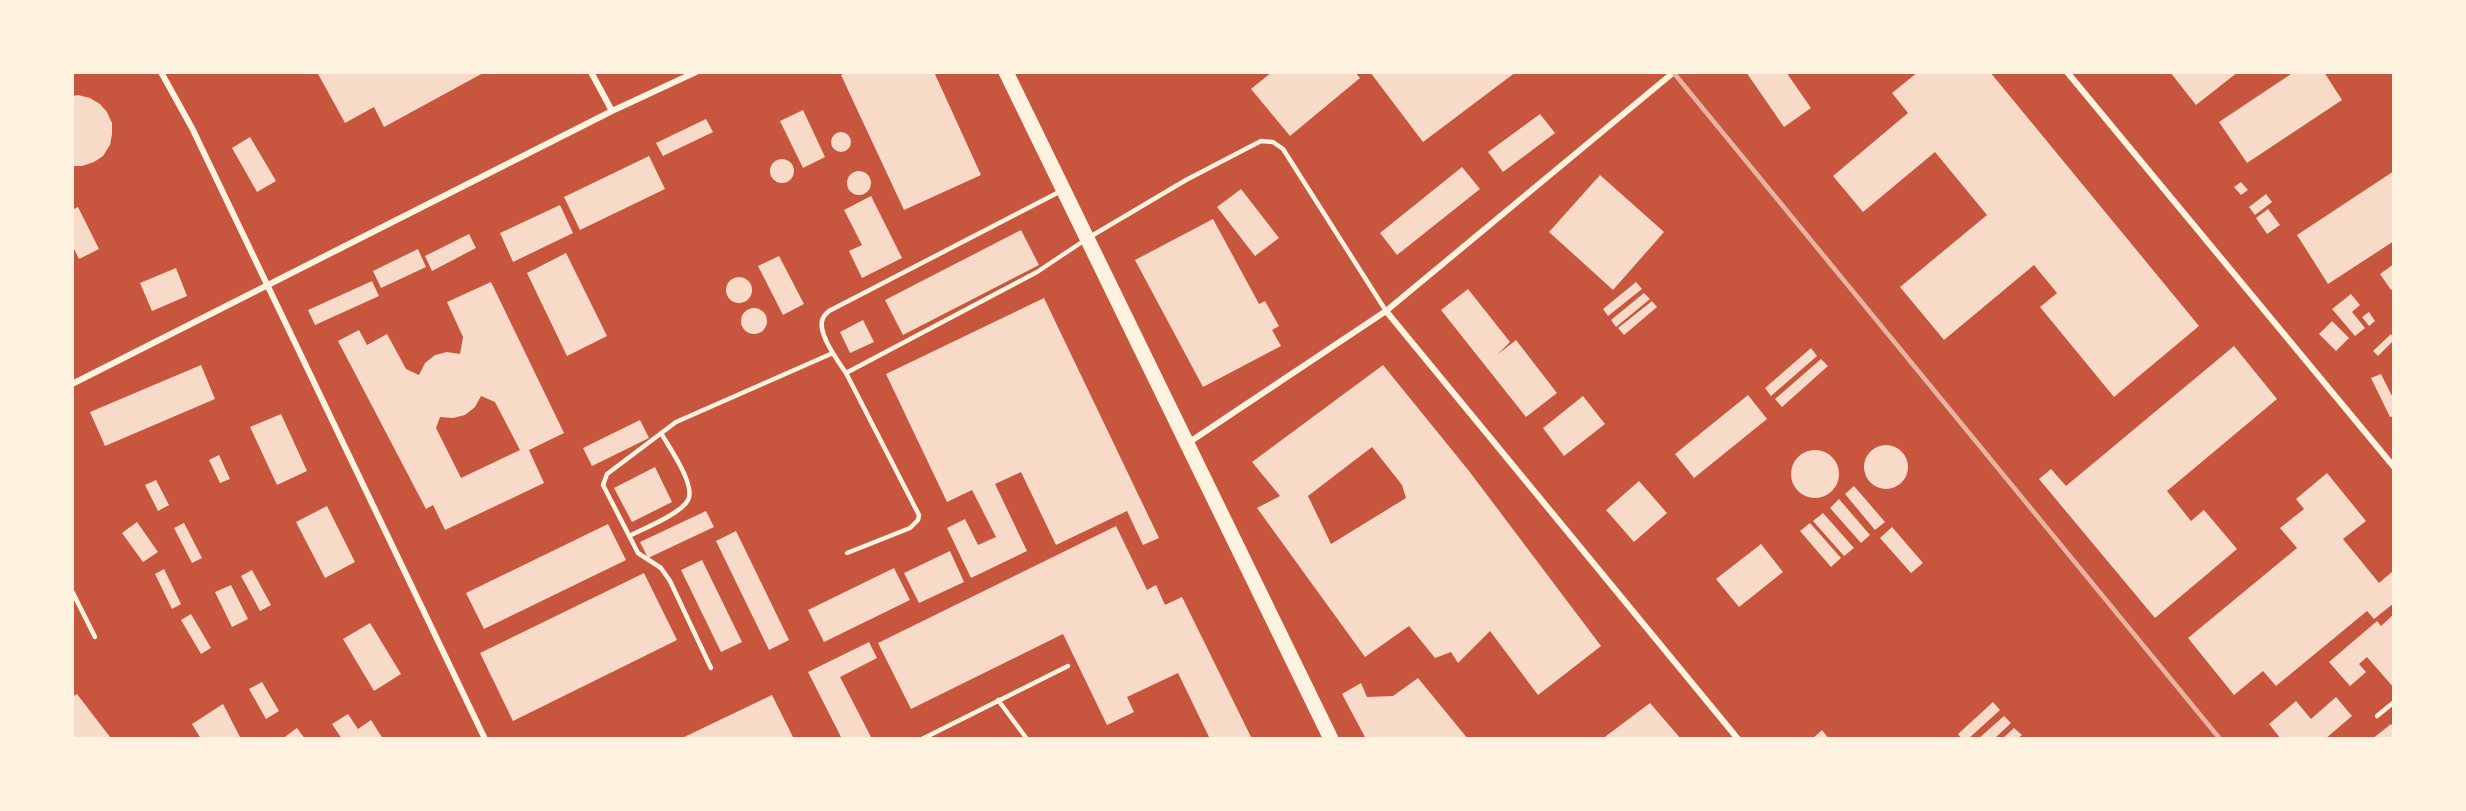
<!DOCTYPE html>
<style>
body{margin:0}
#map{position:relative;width:2466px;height:811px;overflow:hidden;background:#c8553d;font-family:"Varela Round",sans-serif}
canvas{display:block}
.frame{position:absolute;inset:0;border:74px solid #fff3e0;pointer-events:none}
</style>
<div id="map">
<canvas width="2466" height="811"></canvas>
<div class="frame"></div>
</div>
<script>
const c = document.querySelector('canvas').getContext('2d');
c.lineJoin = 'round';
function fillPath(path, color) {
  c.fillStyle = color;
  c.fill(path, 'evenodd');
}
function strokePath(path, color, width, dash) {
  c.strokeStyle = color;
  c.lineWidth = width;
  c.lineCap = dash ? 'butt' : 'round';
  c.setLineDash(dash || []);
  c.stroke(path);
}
const building = new Path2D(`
 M317,72H485L384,127L374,107L345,123Z
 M847,72H934L981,175L904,210L841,75Z
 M1272,72H1355L1360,78L1290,136L1251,89Z
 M1370,72H1516L1423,142Z
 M1746,72H1786L1811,108L1784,127Z
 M1918,72H1990L2199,326L2114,397L2040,307L2057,293L2034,265L1944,340L1900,287L1987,215L1935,152L1863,212L1833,176L1908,113L1892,93Z
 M2170,72H2238L2196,105Z
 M2294,72H2324L2342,100L2247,163L2219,122Z
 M78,95L90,98L100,104L107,112L112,123V134L110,145L103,156L94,162L82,166H72V96Z
 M803,110L825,157L803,168L780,121Z
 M1540,114L1555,133L1503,172L1488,152Z
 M706,119L713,132L663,156L656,143Z
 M831 142a10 10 0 1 1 20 0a10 10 0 1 1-20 0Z
 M250,137L276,181L257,192L232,148Z
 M649,156L665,189L580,230L564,197Z
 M770 171a12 12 0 1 1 24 0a12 12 0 1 1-24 0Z
 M1462,167L1480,189L1397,255L1380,233Z
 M847 183a12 12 0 1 1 24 0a12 12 0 1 1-24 0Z
 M2394,171V241L2328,284L2297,235Z
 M1600,175L1664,232L1613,290L1549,232Z
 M2241,182L2248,190L2241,195L2234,187Z
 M1241,189L1279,238L1255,256L1217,207Z
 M2266,194L2272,202L2255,215L2249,207Z
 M871,196L902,258L862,278L849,251L862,245L844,210Z
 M560,205L573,233L513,262L500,233Z
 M78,207L99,249L79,259L72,245V210Z
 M2268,209L2280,225L2267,234L2256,218Z
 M1213,219L1259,304L1265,301L1279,326L1272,330L1281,346L1203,387L1135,260Z
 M1021,230L1039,265L903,335L885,300Z
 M469,234L476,248L432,271L425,256Z
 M418,249L426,267L381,288L373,271Z
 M566,253L607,336L567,356L527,273Z
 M779,256L804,304L783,315L758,266Z
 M2394,264V287L2391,290L2380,274Z
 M176,268L187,296L152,311L140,283Z
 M726 290a13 13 0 1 1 26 0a13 13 0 1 1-26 0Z
 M372,281L379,296L315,325L308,310Z
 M491,282L564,433L529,450L544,483L445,530L433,505L426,509L338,341L359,330L367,345L387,334L406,369L419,375L425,363L435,355L447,352L460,354L463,337L447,302ZM481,396L495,402L520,450L461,478L436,428L440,417L453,418L465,415L475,407Z
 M1636,282L1642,289L1608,316L1603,309Z
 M1468,289L1510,342L1497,355L1516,340L1557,393L1526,417L1441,310Z
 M1644,293L1650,299L1616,327L1611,320Z
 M2351,294L2360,305L2352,312L2365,328L2355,336L2332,309Z
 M1044,298L1159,538L1143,545L1127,511L1056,545L1021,472L995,484L1027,551L971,578L947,528L965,519L978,545L996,537L972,490L947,502L886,374Z
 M1652,301L1657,307L1624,335L1618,328Z
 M741 321a13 13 0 1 1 26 0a13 13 0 1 1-26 0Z
 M2369,312L2375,321L2369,326L2362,317Z
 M863,320L874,342L850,353L840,332Z
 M2332,321L2349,338L2336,351L2319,334Z
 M2391,334L2394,340L2378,356L2373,351Z
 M2234,346L2277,399L2167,491L2191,521L2204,510L2237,549L2155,618L2039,479L2051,469L2066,486Z
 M1811,348L1817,356L1771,396L1765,388Z
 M1821,359L1828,366L1782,407L1775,399Z
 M201,365L215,399L105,446L90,412Z
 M1383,365L1469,471L1601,646L1538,695L1490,631L1458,663L1451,652L1435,658L1409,626L1365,657L1257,508L1280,496L1252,462ZM1372,447L1402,485L1406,498L1331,544L1308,496Z
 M2381,374L2394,400V416L2390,417L2371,378Z
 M1748,395L1767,419L1694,478L1675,454Z
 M1583,396L1605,424L1564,456L1543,428Z
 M281,414L307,471L277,485L250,427Z
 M640,420L649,438L592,466L583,448Z
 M1864 467a22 22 0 1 1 44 0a22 22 0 1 1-44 0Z
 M1791 474a24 24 0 1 1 48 0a24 24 0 1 1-48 0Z
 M219,455L230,479L220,483L209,460Z
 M655,467L672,502L632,522L614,488Z
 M2327,473L2366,521L2343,539L2379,583L2394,570V603L2374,619L2367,611L2276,686L2263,671L2234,695L2188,638L2297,548L2280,528L2304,509L2296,499Z
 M156,480L169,505L158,511L145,485Z
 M1639,481L1667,513L1634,542L1606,510Z
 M1854,486L1885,522L1875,530L1845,494Z
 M1839,499L1870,535L1861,543L1830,508Z
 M327,506L355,562L325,578L296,522Z
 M706,511L714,527L648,558L640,542Z
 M1823,513L1854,548L1844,556L1813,521Z
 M137,522L158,552L143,562L122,533Z
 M184,523L202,558L192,563L174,528Z
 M1810,523L1841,558L1831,567L1800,531Z
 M608,524L626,560L484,629L466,593Z
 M1116,526L1147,590L1156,585L1165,605L1182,597L1252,739H1210L1178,673L1127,697L1134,712L1107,725L1063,634L911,709L878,643Z
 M1892,527L1923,563L1911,573L1880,538Z
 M736,531L789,640L769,650L716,541Z
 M1761,544L1783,572L1739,607L1716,579Z
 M950,551L964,582L919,603L904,573Z
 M702,560L742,642L721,652L681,570Z
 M894,568L910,600L824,642L808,610Z
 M164,569L181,604L172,609L155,574Z
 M252,570L271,605L260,611L241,576Z
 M644,573L677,640L513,721L480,653Z
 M231,585L248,619L232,627L215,592Z
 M191,614L211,648L201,654L181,620Z
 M2394,614V688L2367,657L2359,664L2366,672L2350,686L2329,662L2377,621L2381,626Z
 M370,623L401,674L374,691L343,639Z
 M869,642L877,658L840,677L872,739H842L808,672Z
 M1418,678L1468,739H1366L1342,694L1361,683L1367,697L1393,696Z
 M262,682L279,711L266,719L249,689Z
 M77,694L110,737L107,739H72V697Z
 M772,695L794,739H680Z
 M2336,697L2352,716L2325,739H2281L2269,724L2296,701L2311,719Z
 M1993,702L2000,710L1968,739H1962L1958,734Z
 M1650,703L1681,739H1602Z
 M223,704L241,739H201L192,724Z
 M348,714L358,729L371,720L383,739H342L332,724Z
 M2004,716L2011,723L1994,739H1978Z
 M2391,724L2394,728V739H2372Z
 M297,728L305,739H282Z
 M2014,728L2022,735L2017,739H2002Z
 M1822,730L1829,739H1812Z`);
const service = new Path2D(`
 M846,373L1037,272L1088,238L1186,180L1261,141L1273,142L1283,149L1386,311
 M629,536C643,529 682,513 688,500C696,485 669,447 661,433
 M847,553L910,528L918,520L919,515L846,373C838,361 816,332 823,318C824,315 827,313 829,311L1061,191
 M72,591L95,637
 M711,668L670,581L661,568L638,553L603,485L607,474L676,422L833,353
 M998,700L1027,739
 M2377,716L2394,702
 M922,739L1068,666`);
const minor = new Path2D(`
 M161,72L192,128L485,739
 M591,72L612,111
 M2067,72L2394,467
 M1386,311L1738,739
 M72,384L612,111L696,72
 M1188,443L1386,311L1674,72`);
const primary = new Path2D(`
 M1006,72C1116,293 1221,517 1331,739`);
const rail = new Path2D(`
 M1673,72L2220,739`);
fillPath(building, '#f7dbc8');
strokePath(service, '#fff3e0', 4.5);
strokePath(minor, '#fff3e0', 6);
strokePath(primary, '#fff3e0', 15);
strokePath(rail, '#e9b49f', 4.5);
</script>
